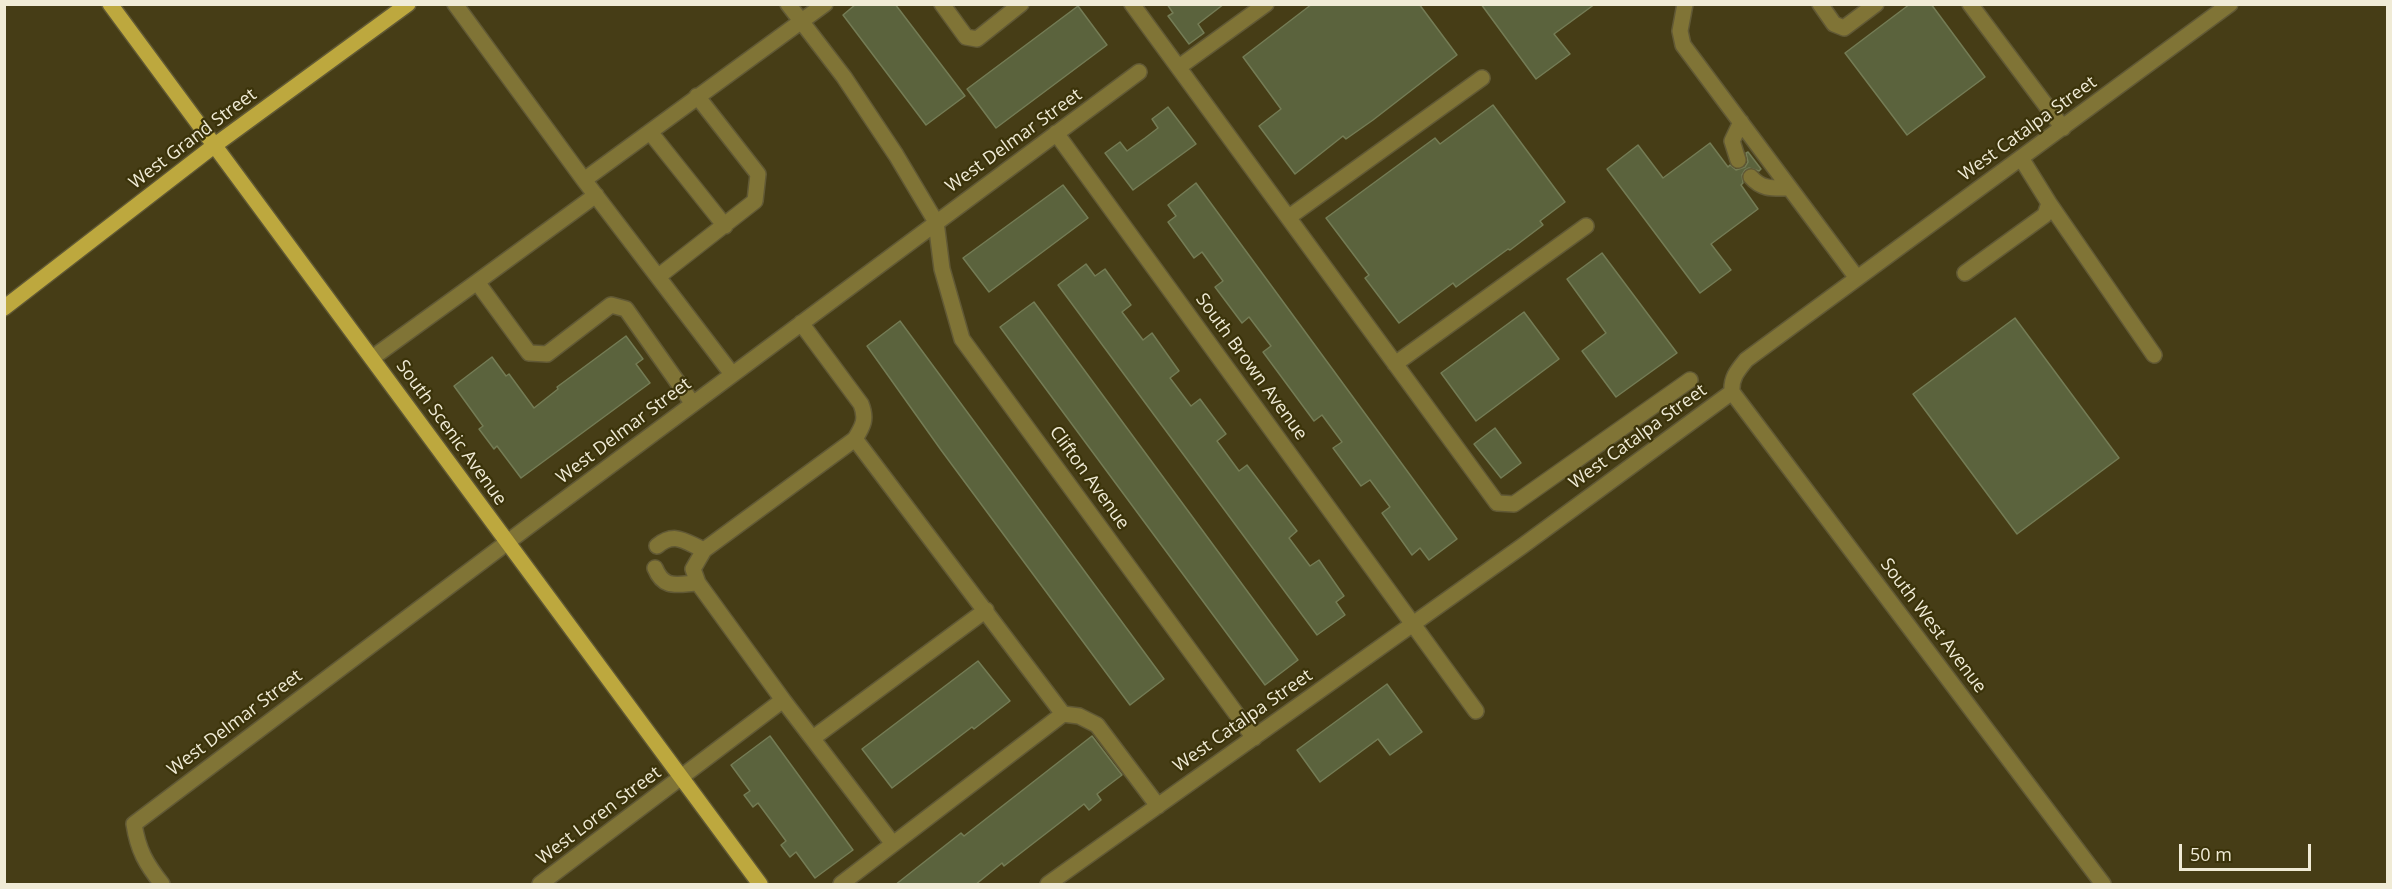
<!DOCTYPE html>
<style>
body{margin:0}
#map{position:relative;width:2392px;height:889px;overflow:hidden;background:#463d16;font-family:"Open Sans",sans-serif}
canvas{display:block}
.frame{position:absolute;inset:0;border:6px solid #f0ebd6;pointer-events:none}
.scale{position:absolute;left:2179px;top:844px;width:132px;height:27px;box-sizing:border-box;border:3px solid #f0ebd6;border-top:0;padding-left:8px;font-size:18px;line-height:21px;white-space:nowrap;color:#f0ebd6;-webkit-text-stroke:4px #3b330a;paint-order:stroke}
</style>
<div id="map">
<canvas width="2392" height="889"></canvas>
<div class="frame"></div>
<div class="scale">50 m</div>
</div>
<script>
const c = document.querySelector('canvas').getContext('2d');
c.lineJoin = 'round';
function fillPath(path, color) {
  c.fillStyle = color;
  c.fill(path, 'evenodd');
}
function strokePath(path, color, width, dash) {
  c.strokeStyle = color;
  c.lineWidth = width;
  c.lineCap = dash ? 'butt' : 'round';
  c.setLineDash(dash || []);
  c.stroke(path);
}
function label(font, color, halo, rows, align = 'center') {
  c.font = font + ' "Open Sans",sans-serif';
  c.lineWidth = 4.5;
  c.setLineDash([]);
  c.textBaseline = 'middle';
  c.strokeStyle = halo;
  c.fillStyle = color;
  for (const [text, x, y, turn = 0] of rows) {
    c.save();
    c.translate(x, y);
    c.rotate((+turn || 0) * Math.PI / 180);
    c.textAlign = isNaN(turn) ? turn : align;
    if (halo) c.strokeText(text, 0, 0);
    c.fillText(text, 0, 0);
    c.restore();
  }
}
const building = new Path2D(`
 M856,4H895L965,96L926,125L843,15Z
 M1167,4H1224L1198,24L1204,33L1189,44L1168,16L1173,13Z
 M1312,4H1419L1457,55L1373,120L1346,139L1343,136L1295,174L1259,126L1281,109L1243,57Z
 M1481,4H1595L1554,34L1570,54L1536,79Z
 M1910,4H1931L1985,77L1907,135L1845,53Z
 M1078,6L1107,45L996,128L967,89Z
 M1493,105L1565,202L1540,221L1543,225L1510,250L1508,249L1456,287L1453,283L1399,323L1365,278L1369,275L1326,218L1435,138L1440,144Z
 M1168,107L1196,144L1133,190L1105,153L1120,142L1127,151L1145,138L1158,128L1152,119Z
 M1710,143L1728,167L1730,165L1736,170L1745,167L1748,162L1746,153L1748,152L1761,169L1759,171L1749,168L1745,170L1742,175L1743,183L1741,185L1758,209L1711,244L1731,270L1700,293L1607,169L1638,145L1663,178Z
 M1196,183L1457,539L1429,560L1420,548L1412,555L1382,513L1390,507L1370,480L1361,486L1333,448L1342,442L1322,415L1314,421L1263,352L1271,346L1249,317L1242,323L1215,287L1223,281L1202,252L1194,258L1168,222L1176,216L1168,205Z
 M1063,185L1088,218L989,292L963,258Z
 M1602,253L1677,353L1616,397L1582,351L1606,333L1567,279Z
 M1086,264L1095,276L1105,269L1131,305L1122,312L1143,340L1152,333L1179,371L1170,378L1191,406L1200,399L1226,434L1217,441L1239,471L1247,465L1297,531L1289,538L1310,566L1319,560L1344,596L1336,602L1345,615L1317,635L1058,285Z
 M1034,302L1298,660L1265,685L1000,327Z
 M1524,312L1559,359L1476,421L1441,373Z
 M2015,318L2119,458L2017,534L1913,394Z
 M900,321L1164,679L1130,705L941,450L867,346Z
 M626,336L643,359L636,364L650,383L521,478L497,446L494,449L479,429L483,426L454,386L492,357L506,376L509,374L534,408L558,389L557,387Z
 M1495,428L1521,463L1501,478L1474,444Z
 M978,661L1010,701L974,729L972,727L892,788L862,749Z
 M1387,684L1422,732L1390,755L1378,739L1320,782L1297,750Z
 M770,736L853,850L815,878L796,852L790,857L781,845L786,841L758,803L753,807L744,795L750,791L731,765Z
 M1092,736L1122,775L1097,794L1101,800L1089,810L1084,804L1004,866L1002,863L975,885H895L961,833L964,836Z`);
const minor = new Path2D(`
 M455,4L584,180L732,374
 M788,4L844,77L896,155L936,222L942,269L962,339L1254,738
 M942,4L966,37L977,39L1021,4
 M1132,4L1497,503L1514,504L1690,380
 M1685,4L1680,31L1683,45L1857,278
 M1820,4L1834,24L1844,28L1876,4
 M1970,4L2063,128
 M1179,67L1266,4
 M650,132L725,226
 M1056,133L1476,711
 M1738,160L1732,141L1741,122
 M1751,177C1762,190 1774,188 1790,188
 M584,180L825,4
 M2049,203L2154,355
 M1289,217L1482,78
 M1965,273L2045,215L2049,203L2021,158
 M659,276L755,201L758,174L697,96
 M477,282L596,195
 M372,358L477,282L529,353L547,354L611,305L626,309L693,404
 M1395,364L1586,226
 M1732,392C1731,378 1737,371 1746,360L2230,4
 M1732,392L2103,884
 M855,439L1063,714
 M657,546C675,531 685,542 704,550
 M655,568C664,590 677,584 698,583
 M783,700L698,583L693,569L704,550L855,439C863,426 867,419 861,404L801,323
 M813,738L986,610
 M162,884C146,864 138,850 134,824L529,526L1139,72
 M540,884L783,700L893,844
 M841,884L1063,714L1079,716L1097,725L1158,806
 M1048,884L1521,547L1732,392`);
const major = new Path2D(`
 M110,4L760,884
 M4,308L215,145L408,4`);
const streetNames = [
 ["West Catalpa Street",2028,129,-36],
 ["West Grand Street",193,139,-37],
 ["West Delmar Street",1014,141,-36],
 ["South Brown Avenue",1251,367,54],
 ["West Delmar Street",624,431,-37],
 ["South Scenic Avenue",451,433,54],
 ["West Catalpa Street",1638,437,-36],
 ["Clifton Avenue",1089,478,54],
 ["South West Avenue",1933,626,53],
 ["West Catalpa Street",1243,721,-35],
 ["West Delmar Street",235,723,-37],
 ["West Loren Street",599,816,-37]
];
fillPath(building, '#5b633d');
strokePath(building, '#747c55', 1.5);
strokePath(minor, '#615935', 18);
strokePath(major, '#615935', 18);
strokePath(minor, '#807436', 15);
strokePath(major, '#bda83e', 15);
label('18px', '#f0ebd6', '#3b330a', streetNames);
</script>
